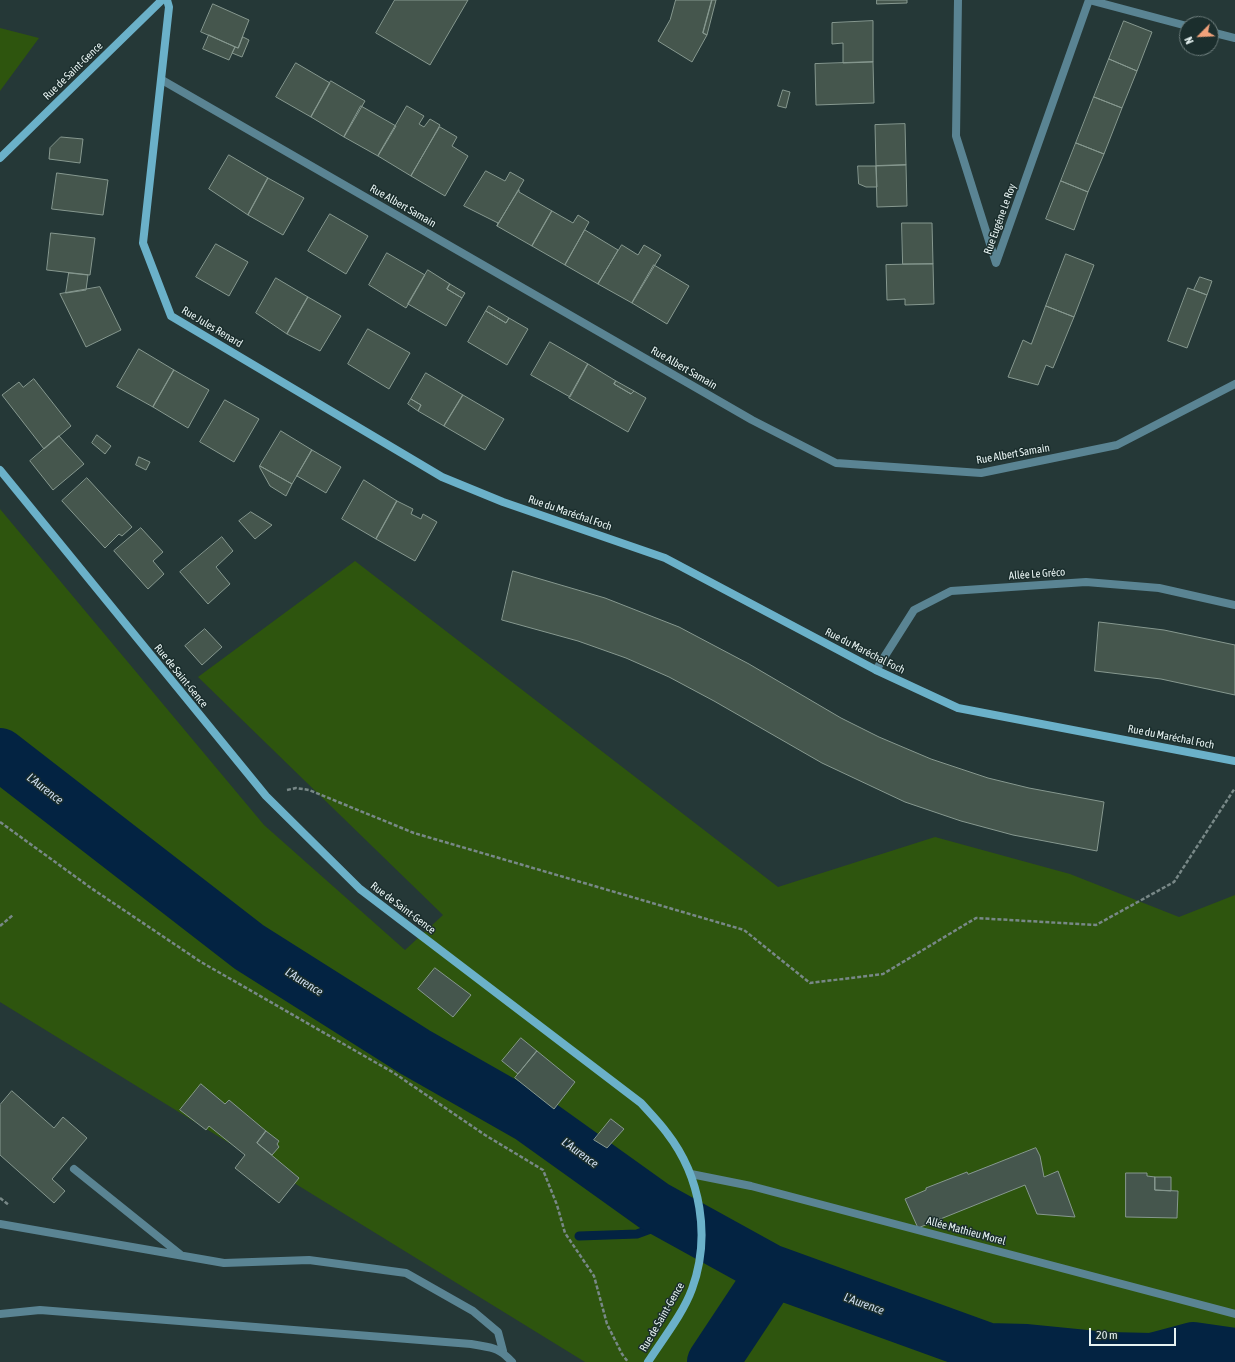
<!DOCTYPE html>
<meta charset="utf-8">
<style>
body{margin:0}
#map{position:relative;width:1235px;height:1362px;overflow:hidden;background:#253837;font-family:"Asap Condensed",sans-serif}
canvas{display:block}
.north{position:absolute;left:1179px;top:16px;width:40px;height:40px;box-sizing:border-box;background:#1b2e2d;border:1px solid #6d7d7c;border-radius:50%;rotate:246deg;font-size:11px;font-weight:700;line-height:16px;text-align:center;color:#e7f3f2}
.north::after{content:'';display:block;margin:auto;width:14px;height:18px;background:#f1a27b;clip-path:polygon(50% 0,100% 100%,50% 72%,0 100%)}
.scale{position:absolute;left:1089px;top:1328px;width:87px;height:18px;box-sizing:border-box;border:2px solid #e7f3f2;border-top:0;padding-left:5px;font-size:12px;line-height:14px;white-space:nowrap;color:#e7f3f2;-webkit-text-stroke:3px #1b2e2d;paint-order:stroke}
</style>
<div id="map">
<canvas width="1235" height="1362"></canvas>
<div class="north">N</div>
<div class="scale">20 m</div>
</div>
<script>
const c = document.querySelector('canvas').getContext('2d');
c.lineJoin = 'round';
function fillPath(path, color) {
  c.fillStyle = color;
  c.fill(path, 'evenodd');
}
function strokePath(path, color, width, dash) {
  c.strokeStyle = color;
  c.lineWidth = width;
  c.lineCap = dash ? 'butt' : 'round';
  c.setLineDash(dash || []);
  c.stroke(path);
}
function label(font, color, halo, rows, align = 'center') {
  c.font = font + ' "Asap Condensed",sans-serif';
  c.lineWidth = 3;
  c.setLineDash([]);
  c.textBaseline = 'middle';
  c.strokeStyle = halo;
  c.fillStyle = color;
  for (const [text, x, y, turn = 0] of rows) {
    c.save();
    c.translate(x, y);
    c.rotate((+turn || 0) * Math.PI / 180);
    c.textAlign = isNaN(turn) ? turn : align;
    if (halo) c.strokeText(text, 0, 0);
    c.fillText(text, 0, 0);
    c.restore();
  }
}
const green = new Path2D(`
 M0,28L39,38L0,91Z
 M0,509L264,825L405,950L443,915L198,677L355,561L778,887L935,837L1070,874L1179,917L1235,895V1362H585L0,1002Z`);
const stream = new Path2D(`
 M579,1236L637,1234L678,1219`);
const river = new Path2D(`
 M0,754L249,947L415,1052L531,1118L654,1206L770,1270L988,1349L1027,1350L1108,1358L1152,1359L1193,1348L1235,1354
 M713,1362L762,1288L770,1270`);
const building = new Path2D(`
 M395,0H468L430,65L376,33Z
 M676,0H712L703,33L707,35L692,62L658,41L670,20Z
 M712,0H716L707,35L703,33Z
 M877,0H907V3L877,4Z
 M213,4L249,20L238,48L201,32Z
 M873,21V62L843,63V43L832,44V23Z
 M1124,21L1152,32L1137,71L1109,59Z
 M209,35L235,47L229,60L203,49Z
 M243,37L249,40L242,57L232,53L235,47L238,48Z
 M1109,59L1137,71L1122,108L1094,97Z
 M873,62L874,103L816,105L815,64Z
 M296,63L330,83L311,117L276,97Z
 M331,81L365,101L344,137L311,117Z
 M783,90L790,92L786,108L778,106Z
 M1094,97L1122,108L1104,154L1076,143Z
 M361,106L396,126L378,156L344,137Z
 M407,106L424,116L419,124L424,127L430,119L440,125L411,176L378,156Z
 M905,124L906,165L876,166L875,125Z
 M440,127L457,137L452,146L468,156L445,196L411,176Z
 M61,137L83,139L80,163L49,159L50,148Z
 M1076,143L1104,154L1088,192L1061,181Z
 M229,155L268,178L248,215L209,189Z
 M906,165L907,206L877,207L876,166Z
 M858,166H876L877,187H866L859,184Z
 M486,171L505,181L510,172L524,180L497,226L498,223L464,206Z
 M57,173L108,180L103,215L52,209Z
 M268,178L304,198L283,235L248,215Z
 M1061,181L1088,192L1074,230L1046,219Z
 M519,190V192L552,211L532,246L497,226Z
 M552,211L573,223L578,215L589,222L565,265L532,246Z
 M330,214L368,236L346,274L308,251Z
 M902,223H932L933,264H903Z
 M585,230L618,250L598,284L565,265Z
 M51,233L95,238L90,275L47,270Z
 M216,244L248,262L229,296L196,277Z
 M622,245L638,255L644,245L661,255L632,303L598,284Z
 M387,253L425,275L406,308L369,285Z
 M1066,254L1094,265L1074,317L1046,306Z
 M933,264L934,304L905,305V299L887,300L886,265Z
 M654,265L689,286L667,324L632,303Z
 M428,270L450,284L447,289L462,298L446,326L408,304Z
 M69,273L88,275L86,290L66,293Z
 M1200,277L1212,281L1207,295L1194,290Z
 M276,278L308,297L287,334L256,313Z
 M450,284L465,293L462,298L447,289Z
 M100,287L121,330L86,347L60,294Z
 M1188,288L1207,295L1187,348L1168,341Z
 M308,297L341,316L320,351L287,334Z
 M489,306L509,318L506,323L486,311Z
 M1046,306L1074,317L1053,368L1046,365L1038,385L1008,377L1023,340L1031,344Z
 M486,311L506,323L509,318L528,329L507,365L468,342Z
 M368,329L410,353L389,389L348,364Z
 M550,342L588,364L570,397L531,375Z
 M139,349L174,370L153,407L117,387Z
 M588,364L616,381L614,384L631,394L634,391L646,398L628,432L569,398Z
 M174,370L209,390L188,428L153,407Z
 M426,373L463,395L444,426L418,411L421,405L411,399Z
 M34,379L71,426L44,449L2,395L19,382L23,387Z
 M616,381L634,391L631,394L614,384Z
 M463,395L504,419L485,450L444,426Z
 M411,399L421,405L418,411L408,404Z
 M225,400L259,419L234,462L200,442Z
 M281,431L312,450L292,484L260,466Z
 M97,435L111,446L105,454L92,443Z
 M59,436L84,464L53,490L30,461Z
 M312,450L341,467L326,493L297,476Z
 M139,457L150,462L146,470L136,465Z
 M260,466L292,484L286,496L270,486L260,468Z
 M87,478L132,527L122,536L119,534L105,548L62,501Z
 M364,480L397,501L376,539L342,519Z
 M397,501L413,509L411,514L421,519L423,514L437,522L415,561L376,539Z
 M251,512L272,525L255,539L239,521Z
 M141,528L163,552L153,561L164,574L148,589L114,551Z
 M222,537L233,551L216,567L230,584L208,604L180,572Z
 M513,571L605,598L679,627L749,664L841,718L879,737L931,759L988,778L1029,788L1104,802L1097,851L1013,835L961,821L905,802L822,763L714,701L669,677L626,658L578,641L502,620Z
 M1099,622L1164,630L1235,645V695L1161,679L1095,671Z
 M205,629L222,647L202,665L185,646Z
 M435,968L471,995L453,1017L418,989Z
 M521,1038L537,1051L518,1074L502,1061Z
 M537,1051L575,1082L554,1109L515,1078Z
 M201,1084L225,1104L229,1100L266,1131L257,1143L299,1178L279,1203L235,1168L245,1155L209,1126L206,1130L180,1110Z
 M12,1091L54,1128L63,1117L87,1138L52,1179L65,1191L54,1203L0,1155V1105Z
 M611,1119L624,1129L607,1148L594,1140Z
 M266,1131L279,1141L277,1144L279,1147L272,1155L257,1143Z
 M1036,1148L1040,1156L1044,1177L1058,1171L1075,1217L1037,1214L1025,1185L918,1228L905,1199L926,1190V1188L967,1172L968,1174Z
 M1126,1173H1147V1176L1155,1177V1190L1178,1191L1177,1218L1126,1217Z
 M1155,1177H1171V1191L1155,1190Z`);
const path = new Path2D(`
 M287,790L296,788L309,790L414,833L744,930L810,983L883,974L976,918L1096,925L1174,882L1235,788
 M0,822L91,888L201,962L394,1073L485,1135L543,1170L557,1205L565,1233L594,1276L607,1324L622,1354L628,1362
 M0,926L13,915
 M0,1198L9,1205`);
const lane = new Path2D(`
 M74,1169L181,1255
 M691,1174L751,1186L1235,1314
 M0,1224L224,1263L309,1260L406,1273L473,1311L498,1332L503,1351`);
const street = new Path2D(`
 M958,0L956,136L996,263L1089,0
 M1089,0L1187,26
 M1211,32L1235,38
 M162,80L752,420L836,463L981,473L1117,445L1235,384
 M876,670L914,610L951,591L1086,582L1159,588L1235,605
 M0,1314L40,1310L471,1344C491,1348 498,1346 512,1362`);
const secondary = new Path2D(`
 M167,0L169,7L143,243L171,316L442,477L503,502L665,558L876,670L958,708L1235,761
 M0,158L162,0
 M0,470L266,796L360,889L641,1103C650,1113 659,1122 667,1133C701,1177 711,1237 692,1289C683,1314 662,1340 648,1362`);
const streetNames = [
 ["Rue de Saint-Gence",73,71,-44],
 ["Rue Albert Samain",403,206,30],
 ["Rue Eugéne Le Roy",1000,219,-70],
 ["Rue Jules Renard",212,327,31],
 ["Rue Albert Samain",684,368,30],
 ["Rue Albert Samain",1013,454,-10],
 ["Rue du Maréchal Foch",570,513,19],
 ["Allée Le Gréco",1037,574,-4],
 ["Rue du Maréchal Foch",865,651,27],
 ["Rue de Saint-Gence",181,676,51],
 ["Rue du Maréchal Foch",1171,737,11],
 ["Rue de Saint-Gence",403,908,37],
 ["Allée Mathieu Morel",966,1231,15],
 ["Rue de Saint-Gence",662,1317,-60]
];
const waterNames = [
 ["L'Aurence",45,789,38],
 ["L'Aurence",304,982,32],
 ["L'Aurence",580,1153,36],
 ["L'Aurence",864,1304,20]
];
fillPath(green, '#2e550e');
strokePath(stream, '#032342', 9);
strokePath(river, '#032342', 52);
fillPath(building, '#45564d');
strokePath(building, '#86988f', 1);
strokePath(path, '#788887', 2.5, [4, 2]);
strokePath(lane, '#5a8493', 8);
strokePath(street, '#5a8493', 8);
strokePath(secondary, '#6bb1c9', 8);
label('11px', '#e7f3f2', '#1b2e2d', streetNames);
label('italic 12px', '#cfdef0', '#1b2e2d', waterNames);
</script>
